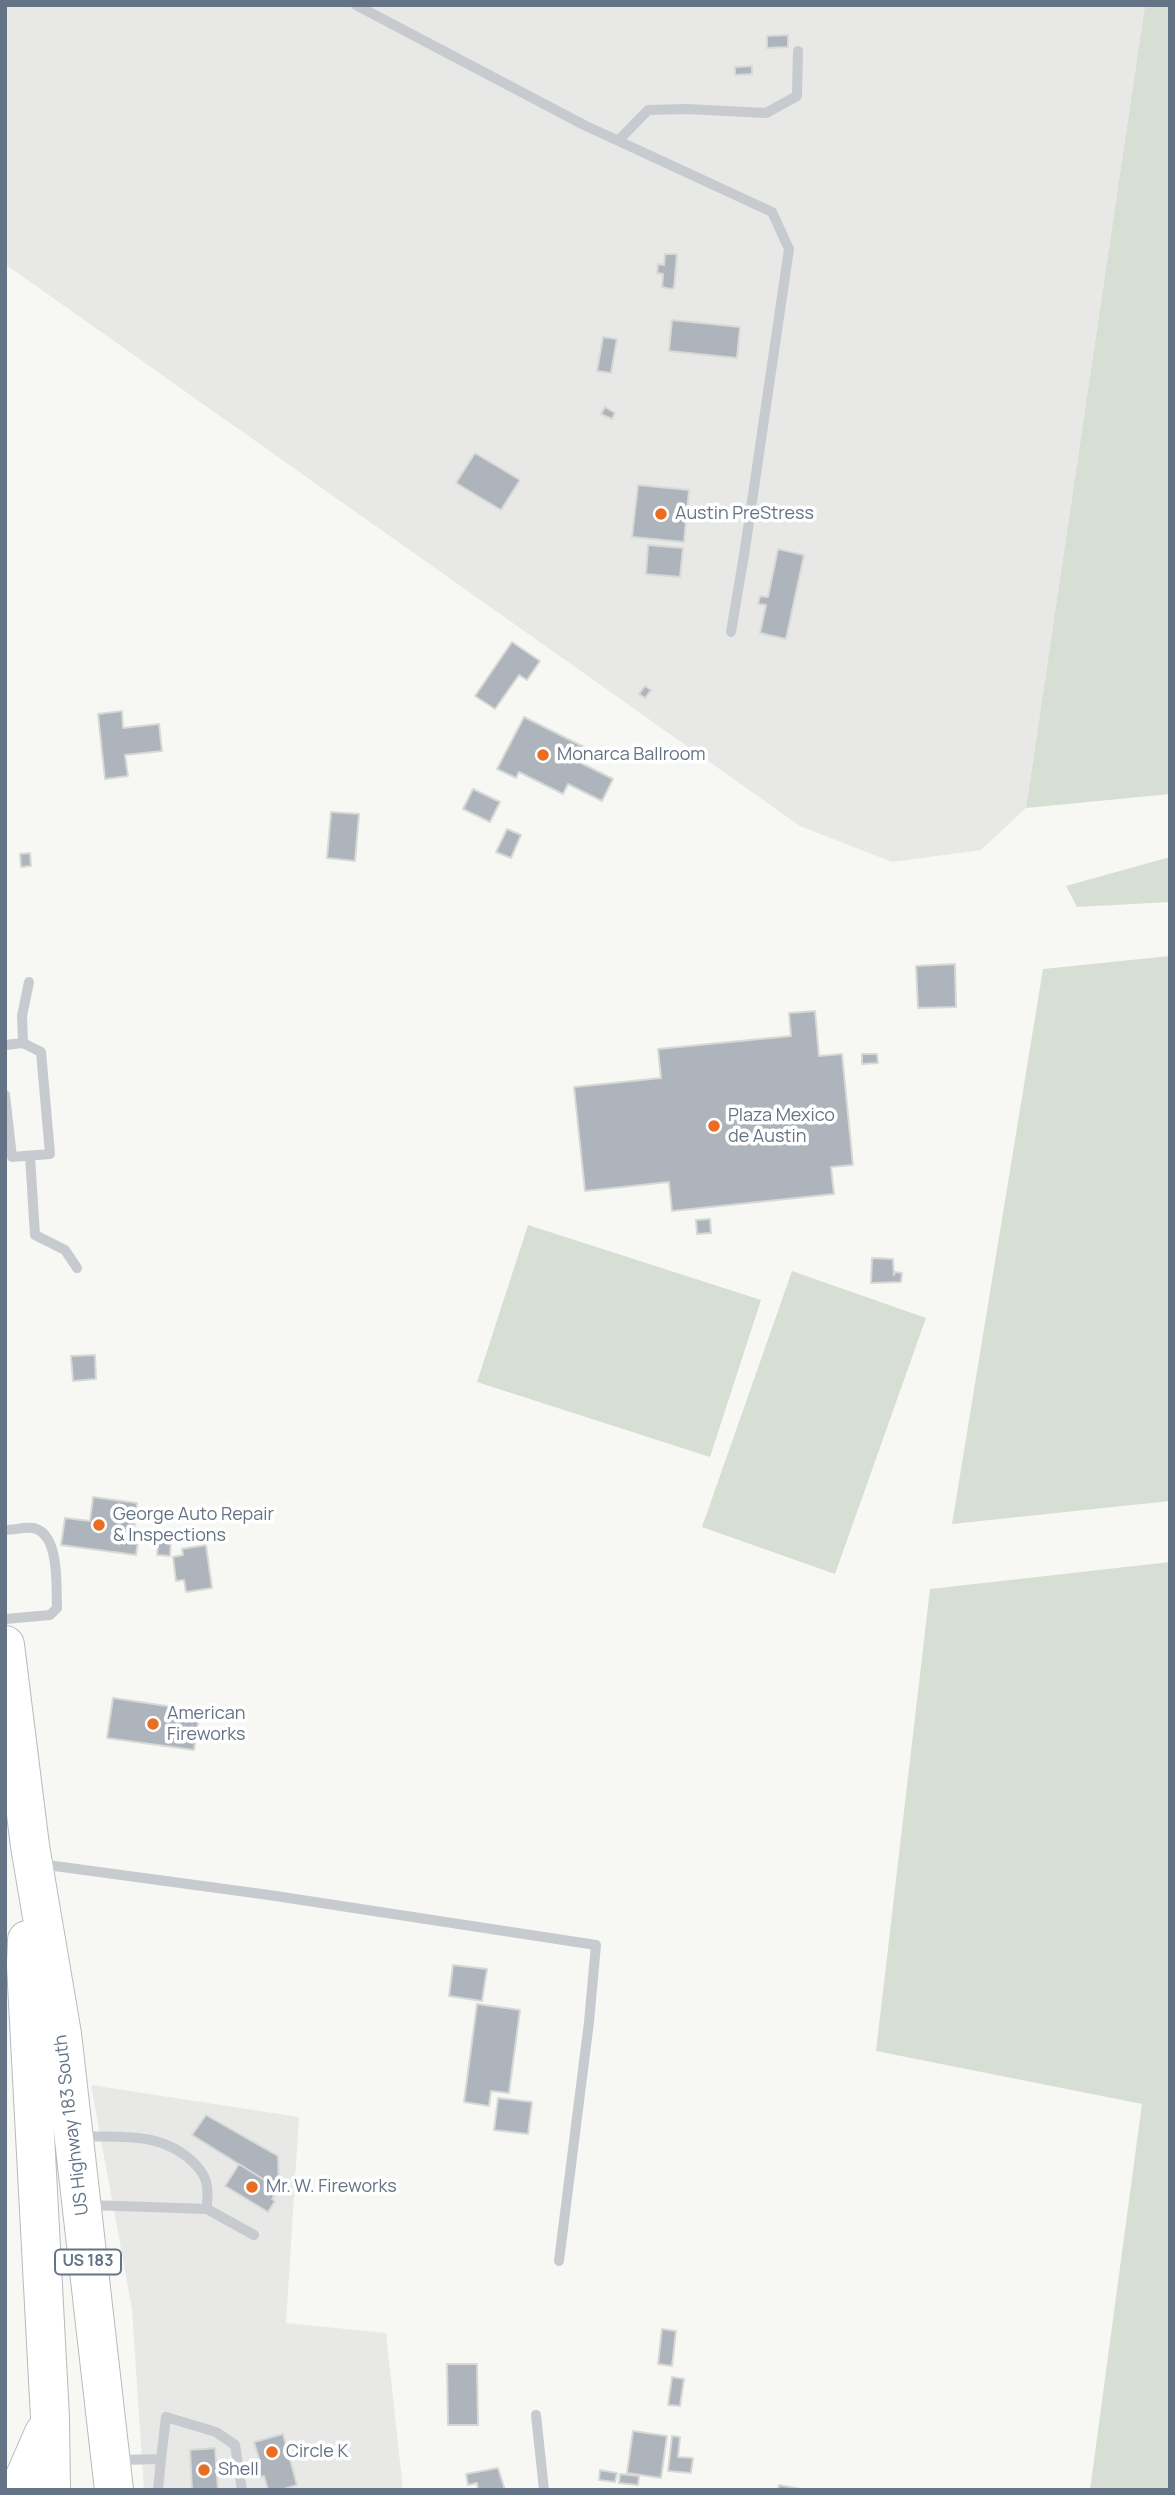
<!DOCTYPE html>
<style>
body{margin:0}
#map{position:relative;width:1175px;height:2495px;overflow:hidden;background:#f7f7f4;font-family:Manrope,sans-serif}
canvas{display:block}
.frame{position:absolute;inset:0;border:7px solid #657386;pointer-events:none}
</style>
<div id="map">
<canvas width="1175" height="2495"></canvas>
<div class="frame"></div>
</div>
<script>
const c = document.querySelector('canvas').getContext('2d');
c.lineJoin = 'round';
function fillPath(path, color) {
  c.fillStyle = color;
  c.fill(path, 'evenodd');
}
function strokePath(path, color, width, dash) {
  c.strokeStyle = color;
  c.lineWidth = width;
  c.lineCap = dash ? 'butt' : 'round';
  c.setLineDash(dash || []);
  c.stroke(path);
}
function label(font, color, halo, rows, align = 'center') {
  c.font = font + ' Manrope,sans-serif';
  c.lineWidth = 7;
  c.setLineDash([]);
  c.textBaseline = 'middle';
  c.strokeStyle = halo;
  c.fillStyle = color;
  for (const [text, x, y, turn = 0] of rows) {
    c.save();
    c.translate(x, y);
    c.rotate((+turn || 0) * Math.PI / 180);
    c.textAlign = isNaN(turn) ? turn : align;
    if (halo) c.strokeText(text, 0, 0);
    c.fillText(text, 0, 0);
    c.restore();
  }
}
const built = new Path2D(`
 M5,5H1145L1026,808L981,850L892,862L800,826L5,264Z
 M91,2085L299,2117L286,2323L386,2333L403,2490H144L132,2309Z`);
const green = new Path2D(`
 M1145,5H1170V794L1026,808Z
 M1170,857V902L1077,907L1066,886Z
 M1170,956V1501L952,1524L1043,969Z
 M528,1225L761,1300L710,1457L477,1382Z
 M792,1271L926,1318L835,1574L702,1527Z
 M1170,1562V2490H1090L1142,2104L876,2051L930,1589Z`);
const building = new Path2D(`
 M788,35V47L767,48V36Z
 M752,66V74L735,75V67Z
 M665,254H677L674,288L670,289L662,287L663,274L657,273L658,264L664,265Z
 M672,320L740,327L737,358L669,351Z
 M603,337L617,339L611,373L597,371Z
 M605,407L615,413L612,419L601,414Z
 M475,453L520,480L501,510L456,483Z
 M638,485L689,490L684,542L632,537Z
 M648,545L683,548L680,577L646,574Z
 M778,549L804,555L786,639L760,633L766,605L758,604L760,596L768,597Z
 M512,642L540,661L527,680L519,675L495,709L475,696Z
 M645,686L651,690L645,698L639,694Z
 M122,711L123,728L159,724L162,751L125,755L128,776L105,779L98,714Z
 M524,717L586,748L579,762L613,779L602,801L568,784L563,794L519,772L516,778L497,769Z
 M473,789L500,802L490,822L463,809Z
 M331,812L359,814L355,861L327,858Z
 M507,829L521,835L511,858L496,852Z
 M30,853L31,866L21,867L20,854Z
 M955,964L956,1007L918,1008L916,966Z
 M815,1011L819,1056L842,1054L853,1165L831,1167L834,1194L672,1211L669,1182L585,1191L574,1087L661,1078L658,1049L791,1036L789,1013Z
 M862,1054H877L878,1063L862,1064Z
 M710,1219L711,1233L697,1234L696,1220Z
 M872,1258L893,1259L894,1275L895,1272L902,1273L901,1282L871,1283Z
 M95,1355L96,1379L73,1381L71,1356Z
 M93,1497L137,1503L134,1528L140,1529L136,1555L61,1545L65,1518L90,1521Z
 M191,1510L206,1512L205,1522L190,1520Z
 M159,1535L171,1536L170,1556L157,1555Z
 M206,1545L212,1588L186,1592L184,1580L176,1581L173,1557L183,1555L182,1549Z
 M113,1698L200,1711L194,1750L107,1738Z
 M453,1965L487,1969L482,2001L449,1996Z
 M477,2004L520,2010L509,2093L491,2091L489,2106L464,2102Z
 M498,2098L532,2102L528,2134L494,2130Z
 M206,2115L278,2156L279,2189L192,2135Z
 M239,2164L279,2189L272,2199L275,2201L268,2212L225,2186Z
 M662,2329L676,2331L672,2366L658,2364Z
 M447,2364H477L478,2425H448Z
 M672,2377L684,2379L680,2406L668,2405Z
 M633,2431L667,2436L661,2478L627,2473Z
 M283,2434L297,2485L281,2490H268L264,2476L259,2477L256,2464L260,2462L254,2442Z
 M672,2436L680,2437L678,2457L693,2458L691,2473L668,2471Z
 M215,2448L218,2490H192L190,2450Z
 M498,2468L505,2490H478L477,2483L468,2485L466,2474Z
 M600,2470L617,2473L615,2482L599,2480Z
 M620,2474L639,2476L638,2485L619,2483Z
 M779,2485L800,2489V2490H778Z`);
const service = new Path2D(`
 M356,5L584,125L772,212L789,249L745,549L731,632
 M618,141L648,110L687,109L766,113L797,96L798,51
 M23,1043L22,1016L29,982
 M5,1045L23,1043L41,1052L50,1154L12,1157L5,1095
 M30,1156L35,1235L65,1250L77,1268
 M5,1530C14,1530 25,1527 33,1528C60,1533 56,1586 57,1608L50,1615L5,1619
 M40,1864L269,1895L596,1945L589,2022L559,2261
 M80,2136C122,2138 162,2131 194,2163C200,2169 206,2178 207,2186C208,2193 207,2202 207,2209
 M89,2205L207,2209L254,2235
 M536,2415L544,2490
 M161,2459L166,2417L216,2432L235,2445L242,2490
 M118,2460L161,2459L158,2490`);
const trunk = new Path2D(`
 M5,1645L30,1846L62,2034L114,2490
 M27,1940L26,1965L50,2418L51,2490
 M19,2490L44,2433`);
const markers = [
 [661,514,7,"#ea6d21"],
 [543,755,7,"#ea6d21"],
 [714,1126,7,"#ea6d21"],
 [99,1525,7,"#ea6d21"],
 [153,1724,7,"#ea6d21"],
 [252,2187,7,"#ea6d21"],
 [272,2452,7,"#ea6d21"],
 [204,2470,7,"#ea6d21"]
];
const shields = [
 [88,2262,66]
];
const shieldNames = [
 ["US 183",88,2262]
];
const poiNames = [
 ["Austin PreStress",675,514],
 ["Monarca Ballroom",557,755],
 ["Plaza Mexico",728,1116],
 ["de Austin",728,1137],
 ["George Auto Repair",113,1515],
 ["& Inspections",113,1536],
 ["American",167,1714],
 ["Fireworks",167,1735],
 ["Mr. W. Fireworks",266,2187],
 ["Circle K",286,2452],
 ["Shell",218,2470]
];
const streetNames = [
 ["US Highway 183 South",72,2125,-97]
];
fillPath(built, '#e8e8e7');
fillPath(green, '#d7dfd5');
fillPath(building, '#aeb4bb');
strokePath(building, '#d8d9d6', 2);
strokePath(trunk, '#b7babe', 40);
strokePath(service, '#c7cace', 10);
strokePath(trunk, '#fff', 38);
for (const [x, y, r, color] of markers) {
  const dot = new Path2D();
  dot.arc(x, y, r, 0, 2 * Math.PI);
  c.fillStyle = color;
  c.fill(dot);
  strokePath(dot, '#fff', 2.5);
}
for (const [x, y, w] of shields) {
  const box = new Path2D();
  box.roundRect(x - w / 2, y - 12.5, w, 25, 5);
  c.fillStyle = '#fff';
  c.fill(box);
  strokePath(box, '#657386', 2);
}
label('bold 16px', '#657386', null, shieldNames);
label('18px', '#657386', '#fff', poiNames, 'left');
label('18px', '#657386', '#fff', streetNames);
</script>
